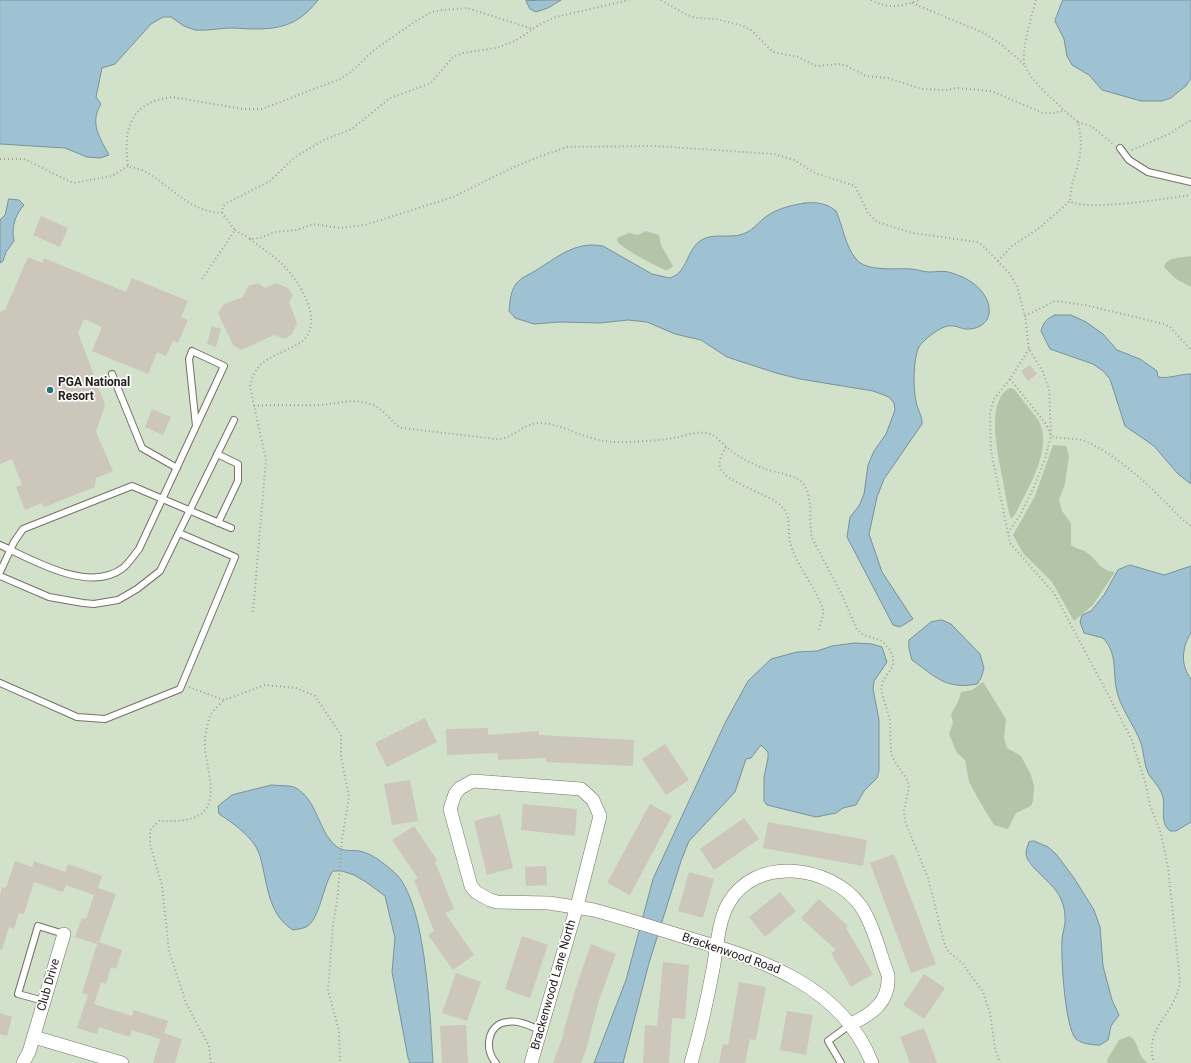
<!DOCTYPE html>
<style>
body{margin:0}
canvas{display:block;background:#fef9f0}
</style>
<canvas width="1191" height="1063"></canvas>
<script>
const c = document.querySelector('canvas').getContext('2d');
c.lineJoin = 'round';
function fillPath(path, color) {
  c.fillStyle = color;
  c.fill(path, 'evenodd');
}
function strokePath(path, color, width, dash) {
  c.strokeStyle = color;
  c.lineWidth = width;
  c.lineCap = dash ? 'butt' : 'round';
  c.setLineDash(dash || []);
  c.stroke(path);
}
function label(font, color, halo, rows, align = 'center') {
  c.font = font + ' Roboto,sans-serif';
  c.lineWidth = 3.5;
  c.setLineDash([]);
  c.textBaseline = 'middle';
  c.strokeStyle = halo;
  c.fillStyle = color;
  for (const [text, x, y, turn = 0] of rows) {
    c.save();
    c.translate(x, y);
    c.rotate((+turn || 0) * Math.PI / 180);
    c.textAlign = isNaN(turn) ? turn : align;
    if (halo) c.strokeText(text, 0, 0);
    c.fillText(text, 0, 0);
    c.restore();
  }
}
const green = new Path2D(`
 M0,0H1191V1063H0Z`);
const forest = new Path2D(`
 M646,231L659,235L661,245L673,266L668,270H665C655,265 622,249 617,241V238L629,233L638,235Z
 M1191,256V287L1176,279L1164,267C1167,256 1182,258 1191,256Z
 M1010,388L1014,389L1039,421C1053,450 1028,487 1016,513L1011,519C1007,507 1005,493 1003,480C999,459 984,401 1010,388Z
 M1053,445L1066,446L1069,456L1065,484L1059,500L1062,511L1071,523V545C1076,549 1081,549 1086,552C1097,559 1101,572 1115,572L1093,605L1074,621L1052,582L1023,553L1013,535L1035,496Z
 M983,682L1006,719L1004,738L1007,748L1021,756L1031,775L1034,786L1033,801L1031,806L1016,813L1008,829L994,825L980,802L969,782L965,760L957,753L949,734L953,723L951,714L958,702L961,692L972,690Z
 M1129,1036C1141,1043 1135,1054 1148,1063H1108L1107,1060L1119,1040Z`);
const water = new Path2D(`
 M0,0H318C294,32 268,30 232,28C220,28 208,31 195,30L184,26L171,17H163L151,24L115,64L102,68L96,97L101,104C89,123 100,138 109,155L100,158L87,157L65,148L0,144Z
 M561,0L548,8L536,12L530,9L526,1Z
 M1063,0H1191V78L1186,86L1178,92L1171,98L1162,101H1141L1102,90L1089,75L1072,65L1067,56L1064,39L1055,21Z
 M9,199L19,200L24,205C15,215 11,228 14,241L6,252L3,261L0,263V220L5,215Z
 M805,203C817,202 826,203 836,211C843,226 845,246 856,259C866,272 895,268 911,269C917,269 923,272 929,272C937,272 943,270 952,273C967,278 980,285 987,300C994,317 984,330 965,329C960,328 954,325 948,326C940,327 923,340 919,347C913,359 913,388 916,401C917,409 923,417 922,424L884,479L877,497L869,534L882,572L913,619L900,627L893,625L847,537L850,517L859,506L864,494L868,465L874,451L886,434L895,410L894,403L889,397L873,391L800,379L776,373L727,357L701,340L675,334L647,322L628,320L600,323L560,322L534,324L515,318L509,311C510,303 510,292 516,284C521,277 531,274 538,269C559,256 576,241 603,246L652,274L670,278C688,272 686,251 700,241C712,232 730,239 743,234C754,230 758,222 767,216C778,208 793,205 805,203Z
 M1055,315H1071L1086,322L1103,334L1117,350L1140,359L1157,371L1158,377C1170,379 1179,374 1191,374V484L1178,474L1154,446L1125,426L1110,379L1103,371L1093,364L1050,349L1041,331C1043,323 1047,318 1055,315Z
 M1130,565L1164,575L1191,566V633C1182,647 1180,665 1191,679V822L1176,831H1170C1158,821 1167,806 1162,794C1159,786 1152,780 1148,773C1144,764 1144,753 1141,743C1134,724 1119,707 1116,687C1113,669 1117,653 1103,638L1084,633L1080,622L1082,615L1091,611L1104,595L1118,570Z
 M942,620L951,624L980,654L984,668L981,678L977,684C945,690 935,676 912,660C910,654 908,646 909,640L931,622Z
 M855,643L872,644L882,647L887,662L874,681L873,689L879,720V771L877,778L864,791L856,805L843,808L836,813L816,817L767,805L764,801V777L768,758V752L761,745L751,758L746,759L735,792L689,841L681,861L649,963L623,1063H594L626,980L653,879L725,723L748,681L771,659L797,652L817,651L832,646Z
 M272,785C279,786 291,785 296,788C316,800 317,824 331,841C343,856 352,847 366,853C375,856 387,866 394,872C427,901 430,1020 433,1063H410L408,1058L392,972L395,938L385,896L366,882L354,875L342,871H333C323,884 320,920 306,927C302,929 297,929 293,930C266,913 268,881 259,853C253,837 233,823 219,814L218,806L232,795Z
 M1034,841L1048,847L1056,854L1074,878L1094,910L1100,927L1103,966L1112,1000L1119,1015L1111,1026L1108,1040L1100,1045C1093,1045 1082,1044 1076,1039C1065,1028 1061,959 1062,941C1062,933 1066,925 1065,917C1064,887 1041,880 1028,860C1024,854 1027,848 1029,842Z`);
const building = new Path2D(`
 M41,216L68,228L60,247L33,235Z
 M28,257L42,263L44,258L126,292L132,278L188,301L181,317L188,320L178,343L173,341L166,356L157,352L148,374L92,351L102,327L84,319L78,333L105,405L96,432L113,471L96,478L95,487L44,507L42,503L25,510L16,487L22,485L12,459L0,464V312L5,310Z
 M258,283L265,288L276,283L288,288L293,295L289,302L297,323L292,334L285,339L274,335L241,350L233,345L218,313L224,304L243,297L248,286Z
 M212,326L221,329L216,347L207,344Z
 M1030,365L1037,374L1028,381L1021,371Z
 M152,409L171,417L163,435L145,427Z
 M425,718L437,742L387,767L375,743Z
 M488,728V735L539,731V735L634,740L633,766L546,762V758L498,760V753L447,755L446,729Z
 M665,744L689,780L666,795L642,759Z
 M410,780L418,821L392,825L384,784Z
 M523,804L577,809L575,836L521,830Z
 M650,804L672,816L630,895L607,883Z
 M500,814L513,868L487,875L474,821Z
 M744,818L759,839L714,870L700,849Z
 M768,822L867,840L863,866L763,848Z
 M414,826L437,860L435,862L454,909L445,913L474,955L453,970L428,935L434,931L414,880L418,878L392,840Z
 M894,854L936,964L911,973L870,863Z
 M15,861L32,867L34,861L65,872L68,864L102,876L98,888L116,894L99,942L122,950L116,969L111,967L106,984L101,982L94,1004L132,1016L134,1010L168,1021L164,1033L182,1039L175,1063H153L160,1039L132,1030L130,1037L99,1027L97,1034L77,1028L88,995L82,993L97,944L75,937L82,918L86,919L94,895L66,885L63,892L34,882L24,914L19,913L14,929L9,927L2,950L0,949V895L2,887L6,888Z
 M546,866L547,885L526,886L525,867Z
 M689,872L714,879L703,918L678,911Z
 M780,892L796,911L765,937L749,917Z
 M819,899L848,926L846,928L873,974L851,987L831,953L836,950L801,918Z
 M522,936L548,945L530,998L505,989Z
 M591,944L616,954L599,1000L586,1050L581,1063H553L564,1033H563L577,984Z
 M663,962L689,965L685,1019L672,1018L669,1063H643L645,1025L657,1026Z
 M456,973L481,982L467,1021L442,1013Z
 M924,974L945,988L924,1019L903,1005Z
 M739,982L766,987L756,1040L750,1039L745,1063H719L723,1044L728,1045Z
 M787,1011L813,1015L806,1055L780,1050Z
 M0,1013L12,1017L7,1036L0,1034Z
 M466,1025L468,1063H442L440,1026Z
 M924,1028L937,1063H910L900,1037Z`);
const path = new Path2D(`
 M661,0L687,15L696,18L716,19L743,26L751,30L773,52L798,57L816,66L840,64L847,66L866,76L888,78L922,89L946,90L957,88L991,91L1043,113H1054L1064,110L1078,122C1080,132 1082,143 1080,154C1078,170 1070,184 1070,201C1084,212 1170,198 1191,195
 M871,0C888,9 901,7 919,0
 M1036,0C1032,14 1020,54 1025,66C1033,83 1051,97 1064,110
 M912,3L984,33L1003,46L1025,65
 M1078,122L1091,126L1113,144
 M1132,150L1169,134L1191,120
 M0,159H24L73,183L112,176L128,166
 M222,213L223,206L227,203L270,181L295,157L324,140L352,129L390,98L431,83L453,57L463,53L496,48L515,41L542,23L556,17L629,0
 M235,230L250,239L260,238L275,232L296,230L313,224L340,228L365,225L453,197L516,166L541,156L567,147L654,146L774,154L794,160L815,173L855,186L868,213L877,222L913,233L977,242L982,245L1009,273L1017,286L1025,316
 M250,239C261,248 274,256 284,266C300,283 323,319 304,340C281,357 256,354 250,387L266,460L253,612
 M998,261L1012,246L1038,229L1070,201
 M202,279L235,230L222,213C190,212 172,187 146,172C141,169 134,168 128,166C123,129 130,102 172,97L243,109H262L340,79L352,71L374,50L416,21L431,12L442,10L467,8L533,29
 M1029,349L1010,379L994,399L990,413L991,451L1010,543L1054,593L1131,738L1146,785L1150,805L1161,834L1168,867L1180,981C1177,1014 1143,1026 1154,1063
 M1010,379L1046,424L1051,436C1062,440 1076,437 1087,442C1112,453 1143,479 1162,499C1172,508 1179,518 1191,526
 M254,406C276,404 297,406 319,405C338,404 354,397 373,405C387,411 391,424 402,428L496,439C512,440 524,422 541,423C567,425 588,442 617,442C635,442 656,441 674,438C685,436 698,430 710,434C718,437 724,446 731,451C741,458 752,464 763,468C775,473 797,474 804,485C814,501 808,521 812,538L842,595L857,630L864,635L882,641L890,650L893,657V666L883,681L881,690L890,720L891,753L895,762L908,781L909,788L904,810L905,821L928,878L945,946L949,952L962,963L983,992L990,1013L995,1048L1000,1063
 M726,447C723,452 718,461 720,467C723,482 769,493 782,507C792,517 787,529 790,542C796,566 816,587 823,610C824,616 820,625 818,631
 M1008,533L1020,515L1034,487L1045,459L1051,436L1049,389L1043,372L1029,349L1025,316L1055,301L1085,305L1164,324L1170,327L1191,350
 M189,687L224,700L265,685L296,688L315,696L341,735V756L349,797L342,839L338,894L333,926L328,990L339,1031L340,1063
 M211,1063L209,1046L186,1003L169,951L162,886L150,844V830L159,821C170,821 182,822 193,818C222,809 207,770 205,749C204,741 207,724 210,716C213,710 220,704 224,700`);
const lane = new Path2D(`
 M1120,148L1129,160L1148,172L1191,182
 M112,374L142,448L177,468
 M217,454L238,464V481L218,523
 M0,545C33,560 89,594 123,568C129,563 134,555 139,549L224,366L192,351L189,359L196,426
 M0,572L14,542L23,529L132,486L231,528
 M0,576L49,597L83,603L94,604L118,600L137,589L160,571L234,420
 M0,683L77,717L105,719L180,689L235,557L179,533
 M44,1001L18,994L38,926L64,934
 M496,1063C484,1051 487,1024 507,1022C519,1020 530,1026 540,1030
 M841,1063L828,1041L851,1024`);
const street = new Path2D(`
 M34,1037L122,1063
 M23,1063L29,1052L64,934
 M531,1063L577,906L600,816L593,800L581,789L473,781L460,788L455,794L450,809L471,886L476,892L490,900L497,902L549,903L594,910C627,919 659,929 691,939C763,960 842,986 872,1063
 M691,1063C700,1032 707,1001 713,969C717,948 718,922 728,904C755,855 830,865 860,905C873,923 880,954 888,975C890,1002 872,1014 851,1024`);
const markers = [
 [50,390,4,"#2e6f82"]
];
const poiNames = [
 ["PGA National",58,383],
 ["Resort",58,397]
];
const streetNames = [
 ["Brackenwood Road",731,954,19],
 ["Club Drive",49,985,-74],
 ["Brackenwood Lane North",554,985,-74]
];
fillPath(green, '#d2e2ca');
fillPath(forest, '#b2c5a8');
fillPath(water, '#9ec2d1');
strokePath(water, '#79919b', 1);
fillPath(building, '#ccc6bb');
strokePath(lane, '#767167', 8);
strokePath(street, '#767167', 14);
strokePath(path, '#a29e98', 2, [1, 3]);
strokePath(lane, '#fff', 6);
strokePath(street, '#fff', 13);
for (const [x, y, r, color] of markers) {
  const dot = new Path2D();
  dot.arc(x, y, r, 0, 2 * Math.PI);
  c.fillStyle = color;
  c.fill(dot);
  strokePath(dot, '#fff', 1.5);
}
label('bold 12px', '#23201d', '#fff', poiNames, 'left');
label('12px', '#23201d', '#fff', streetNames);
</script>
